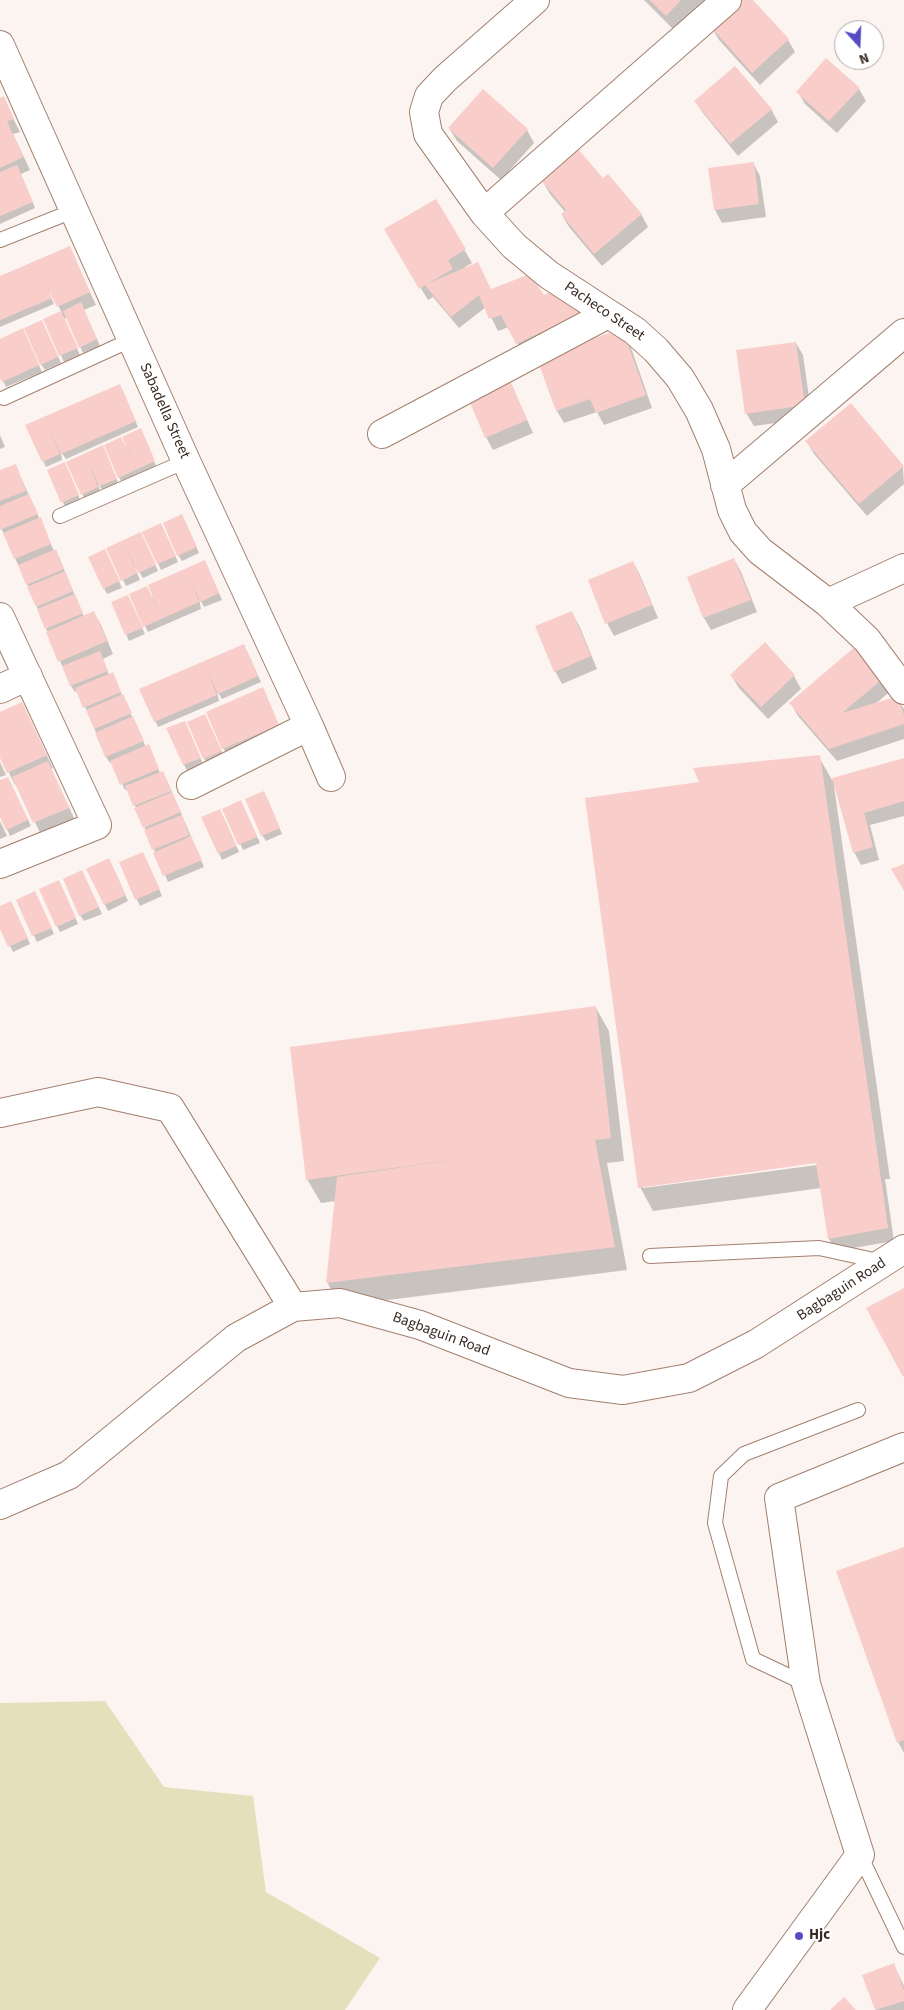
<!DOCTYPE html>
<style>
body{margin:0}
#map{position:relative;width:904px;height:2010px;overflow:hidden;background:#fcf4f0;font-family:"Source Sans 3",sans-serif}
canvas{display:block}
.north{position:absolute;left:834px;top:20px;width:50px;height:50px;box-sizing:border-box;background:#fff;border:1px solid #afaaa7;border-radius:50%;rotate:160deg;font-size:14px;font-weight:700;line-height:20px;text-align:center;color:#382a23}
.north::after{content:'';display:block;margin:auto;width:18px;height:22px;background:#564bc3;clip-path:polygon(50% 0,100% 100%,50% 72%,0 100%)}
</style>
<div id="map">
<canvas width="904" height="2010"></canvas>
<div class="north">N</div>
</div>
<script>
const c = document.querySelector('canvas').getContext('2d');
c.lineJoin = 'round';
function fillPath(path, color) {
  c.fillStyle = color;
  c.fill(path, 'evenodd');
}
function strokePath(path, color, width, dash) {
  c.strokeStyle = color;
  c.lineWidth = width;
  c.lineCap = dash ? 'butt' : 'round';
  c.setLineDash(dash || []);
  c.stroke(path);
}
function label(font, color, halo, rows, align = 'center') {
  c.font = font + ' "Source Sans 3",sans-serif';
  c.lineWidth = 4;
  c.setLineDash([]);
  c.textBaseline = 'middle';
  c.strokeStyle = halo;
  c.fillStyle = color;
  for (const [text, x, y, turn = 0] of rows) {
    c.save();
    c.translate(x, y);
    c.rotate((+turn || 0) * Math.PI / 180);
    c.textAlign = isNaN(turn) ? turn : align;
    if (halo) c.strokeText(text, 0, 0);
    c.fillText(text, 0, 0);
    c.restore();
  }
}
const green = new Path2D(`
 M105,1701L164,1787L253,1796L266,1892L380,1958L345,2010H0V1703Z`);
const shadow = new Path2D(`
 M644,0H711L677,33Z
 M743,0H751L788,40L795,52L760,85L719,40L712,28Z
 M859,89L866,101L837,133L805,104L798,92Z
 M3,98L20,132L13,134L30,170L21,174L35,208L0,224V99Z
 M695,101L771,109L778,122L738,156L703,113Z
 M449,128L527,130L534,143L501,180L457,141Z
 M753,163L760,176L766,217L722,223L715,210L710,169Z
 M543,182L641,214L648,227L602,266L569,227L562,215L565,212L550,194Z
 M436,201L472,263L465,267L466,268L491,290L544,297L590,325L524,356L509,327L498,331L486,307L459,328L433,297L428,300L386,230Z
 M69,248L96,305L84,310L100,346L83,353L67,318L64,319L80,355L64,362L45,320L62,313L51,292L49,293L54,304L0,327V277Z
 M45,328L61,363L45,370L41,364Z
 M26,336L42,372L6,387L0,375V340Z
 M629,342L652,408L604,425L597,412L564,423L557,411L539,360Z
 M796,343L803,355L812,418L754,426L746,413Z
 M511,384L533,433L493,450L486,437Z
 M123,391L138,427L66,459L61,452L62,460L46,467L27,426Z
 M0,435L5,447L0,449Z
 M143,436L157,468L122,483L119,477L126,447Z
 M807,442L903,467L904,484L867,516L814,454Z
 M106,453L119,485L104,492L98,484L101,493L85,500L68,463Z
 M68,470L81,502L66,509L49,471Z
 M18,471L54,551L59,557L84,617L94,613L101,625L113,654L103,659L109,675L115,680L146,747L151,752L160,773L166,778L204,867L168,882L128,789L125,790L112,762L110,763L106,757L88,713L77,691L75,692L71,686L60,661L29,588L0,526V472Z
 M182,515L199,553L182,561L178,555Z
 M164,531L178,562L161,570L144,533Z
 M144,540L158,571L143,578L136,567L135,568L140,580L126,586L108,549Z
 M108,557L122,588L107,594L104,588Z
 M734,559L741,572L757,612L711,630L704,618L688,577Z
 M633,562L640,575L658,618L614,636L607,623Z
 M208,568L222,600L204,607L199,598L201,609L148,632L145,626L153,596L149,586Z
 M128,596L145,634L129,641L112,603Z
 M571,612L579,625L597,669L562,684L555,671Z
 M765,644L794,676L801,689L768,719L739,688L731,675Z
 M857,647L891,691L875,704L897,697L904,709V739L837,761L798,716L791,704Z
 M247,651L261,682L222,699L217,691L219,701L158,727L141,690Z
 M266,695L281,731L227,754L223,748Z
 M22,704L53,768L51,769L75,820L41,835L17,784L15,785L0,755V713Z
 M205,715L224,757L207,764L204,758Z
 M187,728L203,764L187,771L168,729Z
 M819,757L832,780L904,759V816L870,825L879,860L861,865L854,852L835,786H834L890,1179H885L894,1241L836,1251L829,1239L821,1188L653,1211L640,1187L701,783ZM817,1162V1165L643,1188L642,1186Z
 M0,762L6,775L0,777Z
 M0,782L11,784L31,826L10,836L0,814Z
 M267,798L282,834L266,841L262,835Z
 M244,808L260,843L243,850L224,809Z
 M223,816L239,852L222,860L203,818Z
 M0,821L7,836L0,839Z
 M146,859L162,896L140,906L120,863Z
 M112,866L128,901L108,911L88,869Z
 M85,878L102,914L84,921L80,915Z
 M62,888L78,924L60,932L57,926Z
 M38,898L54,934L37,942L17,900Z
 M0,907L14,908L30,944L13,952L0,926Z
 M596,1008L609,1031L624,1161L607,1163L627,1270L340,1306L327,1282L336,1201L321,1203L307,1179Z
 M904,1548V1753L898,1742Z
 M894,1965L904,1986V2010H876L864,1976Z`);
const building = new Path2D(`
 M650,0H681L666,16Z
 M741,0H753L789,39L752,73L711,27Z
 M826,58L860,88L829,121L796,92Z
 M735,66L772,109L730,144L694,101Z
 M483,89L528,129L493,168L448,128Z
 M4,96L14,119L7,121L23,157L0,168V98Z
 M579,150L603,178L608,174L642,214L594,254L561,214L566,210L542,181Z
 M754,162L759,204L714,210L708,168Z
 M17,165L33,202L0,216V172Z
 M436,199L466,249L448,260L453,269L427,284L478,262L491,289L530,274L544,295L550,292L584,312L516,344L501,315L489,319L479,295L451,317L425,285L419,289L384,229Z
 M70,246L90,292L57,307L45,282L52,298L0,320V276Z
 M81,302L97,339L79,348L63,311Z
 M61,311L78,348L59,356L43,319Z
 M42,320L58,357L40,365L24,328Z
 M23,328L39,365L2,382L0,378V339Z
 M622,328L646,395L596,413L590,399L556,411L537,359Z
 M796,342L805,405L745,414L736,350Z
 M511,382L527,420L485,438L469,400Z
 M120,384L136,421L61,454L49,428L60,454L42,462L25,425Z
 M851,403L904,466L859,504L805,441Z
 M141,428L155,461L118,478L104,445L121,437L134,463L122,437Z
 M103,445L117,479L99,486L88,462L98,487L81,495L66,462Z
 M65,462L79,495L61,503L47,470Z
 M16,464L26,491L0,501V470Z
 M29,494L38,514L0,530V506Z
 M182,514L197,547L177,556L163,523Z
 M41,517L51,544L14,559L3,533Z
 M161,523L176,556L157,564L142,532Z
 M141,532L156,565L138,573L126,547L137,573L121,581L106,548Z
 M56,549L64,569L26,585L18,565Z
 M105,549L120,581L103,589L88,557Z
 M734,558L751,600L703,618L687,577Z
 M205,560L219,593L200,602L188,576L199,602L143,627L129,594L147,586L159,613L148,585Z
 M633,561L652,605L605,624L588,580Z
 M65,571L73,591L36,607L27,587Z
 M75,594L83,613L45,629L37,609Z
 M128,595L143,628L125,635L111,602Z
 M94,611L107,641L58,662L46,632Z
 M572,611L591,656L554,672L535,626Z
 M765,642L795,675L761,707L730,675Z
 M244,644L258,676L218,694L206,669L217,695L154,722L139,689Z
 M857,645L885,677L842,713L898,696L904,715V724L829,749L789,703Z
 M100,651L108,671L70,686L62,666Z
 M113,672L121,692L83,708L75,688Z
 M263,687L279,725L222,749L206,712Z
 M123,694L132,713L94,729L86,710Z
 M22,702L47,755L7,773L0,758V712Z
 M205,714L222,751L203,759L187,722Z
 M133,716L144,741L105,757L95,733Z
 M185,721L201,758L183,765L166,728Z
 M149,744L159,769L120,785L110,761Z
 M820,755L888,1228L828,1239L816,1163L638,1188L585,798L699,782L693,768Z
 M904,758V801L864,813L873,847L853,853L832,778Z
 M48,761L69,808L33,823L12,777Z
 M163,771L171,791L133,806L125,786Z
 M8,777L28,820L6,830L0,817V780Z
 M264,791L280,828L261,836L245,799Z
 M172,792L181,812L143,828L134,808Z
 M241,800L257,837L238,845L222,809Z
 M220,809L236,846L218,854L201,817Z
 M182,815L189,835L152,850L144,830Z
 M191,836L202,860L163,876L153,853Z
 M143,852L160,889L135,900L119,862Z
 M109,858L126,895L104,905L86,869Z
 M904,864V891L891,869Z
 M82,870L99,907L79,916L63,879Z
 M59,880L76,918L56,927L39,889Z
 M35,891L52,928L32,936L16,900Z
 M11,901L28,938L8,947L0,929V906Z
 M596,1006L611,1138L595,1140L615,1247L326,1283L337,1177L458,1159L306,1180L290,1047Z
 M904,1288V1376L903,1377L866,1308Z
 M904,1547V1740L897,1743L836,1571Z
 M894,1963L904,1990V2001L875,2010L862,1975Z
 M844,1997L856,2010H830Z`);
const service = new Path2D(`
 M0,240L73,211
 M4,398L133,339
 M60,516L186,461
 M650,1256L819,1248L883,1262
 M806,1684L753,1659L715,1523L721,1476L744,1454L858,1410
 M860,1855L904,1947`);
const minor = new Path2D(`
 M535,0L445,79L429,96L424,112L428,134L484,213L514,246L549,275L635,331L656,350L680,378L699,410L716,449L732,510L743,532L760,551L828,603L867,640L904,690
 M0,45L186,461L309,726L331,777
 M484,213L727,0
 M382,434L608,314
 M725,485L904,333
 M828,603L904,568
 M0,617L97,825L0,864
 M0,689L28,676
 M191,785L309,726
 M0,1113L98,1092L170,1108L293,1307
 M747,2010L860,1855L806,1684L779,1498L904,1447`);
const tertiary = new Path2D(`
 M0,1505L69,1475L236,1338L293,1307L340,1303L420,1325L569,1383L623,1390L689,1378L756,1344L904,1249`);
const markers = [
 [799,1936,5,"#564bc3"]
];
const streetNames = [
 ["Pacheco Street",604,312,34],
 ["Sabadella Street",164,411,66],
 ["Bagbaguin Road",842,1290,-33],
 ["Bagbaguin Road",441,1335,20]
];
const poiNames = [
 ["Hjc",809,1936]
];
fillPath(green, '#e5e0bb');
fillPath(shadow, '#0003');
fillPath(building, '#f9ceca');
strokePath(service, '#a2806e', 16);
strokePath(minor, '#a2806e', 30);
strokePath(tertiary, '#a2806e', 30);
strokePath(service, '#fff', 14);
strokePath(minor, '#fff', 28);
strokePath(tertiary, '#fff', 28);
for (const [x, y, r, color] of markers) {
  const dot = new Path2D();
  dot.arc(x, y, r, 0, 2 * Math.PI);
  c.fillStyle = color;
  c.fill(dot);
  strokePath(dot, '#fff', 2);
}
label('15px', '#382a23', '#fff', streetNames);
label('bold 15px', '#382a23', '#fff', poiNames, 'left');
</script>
